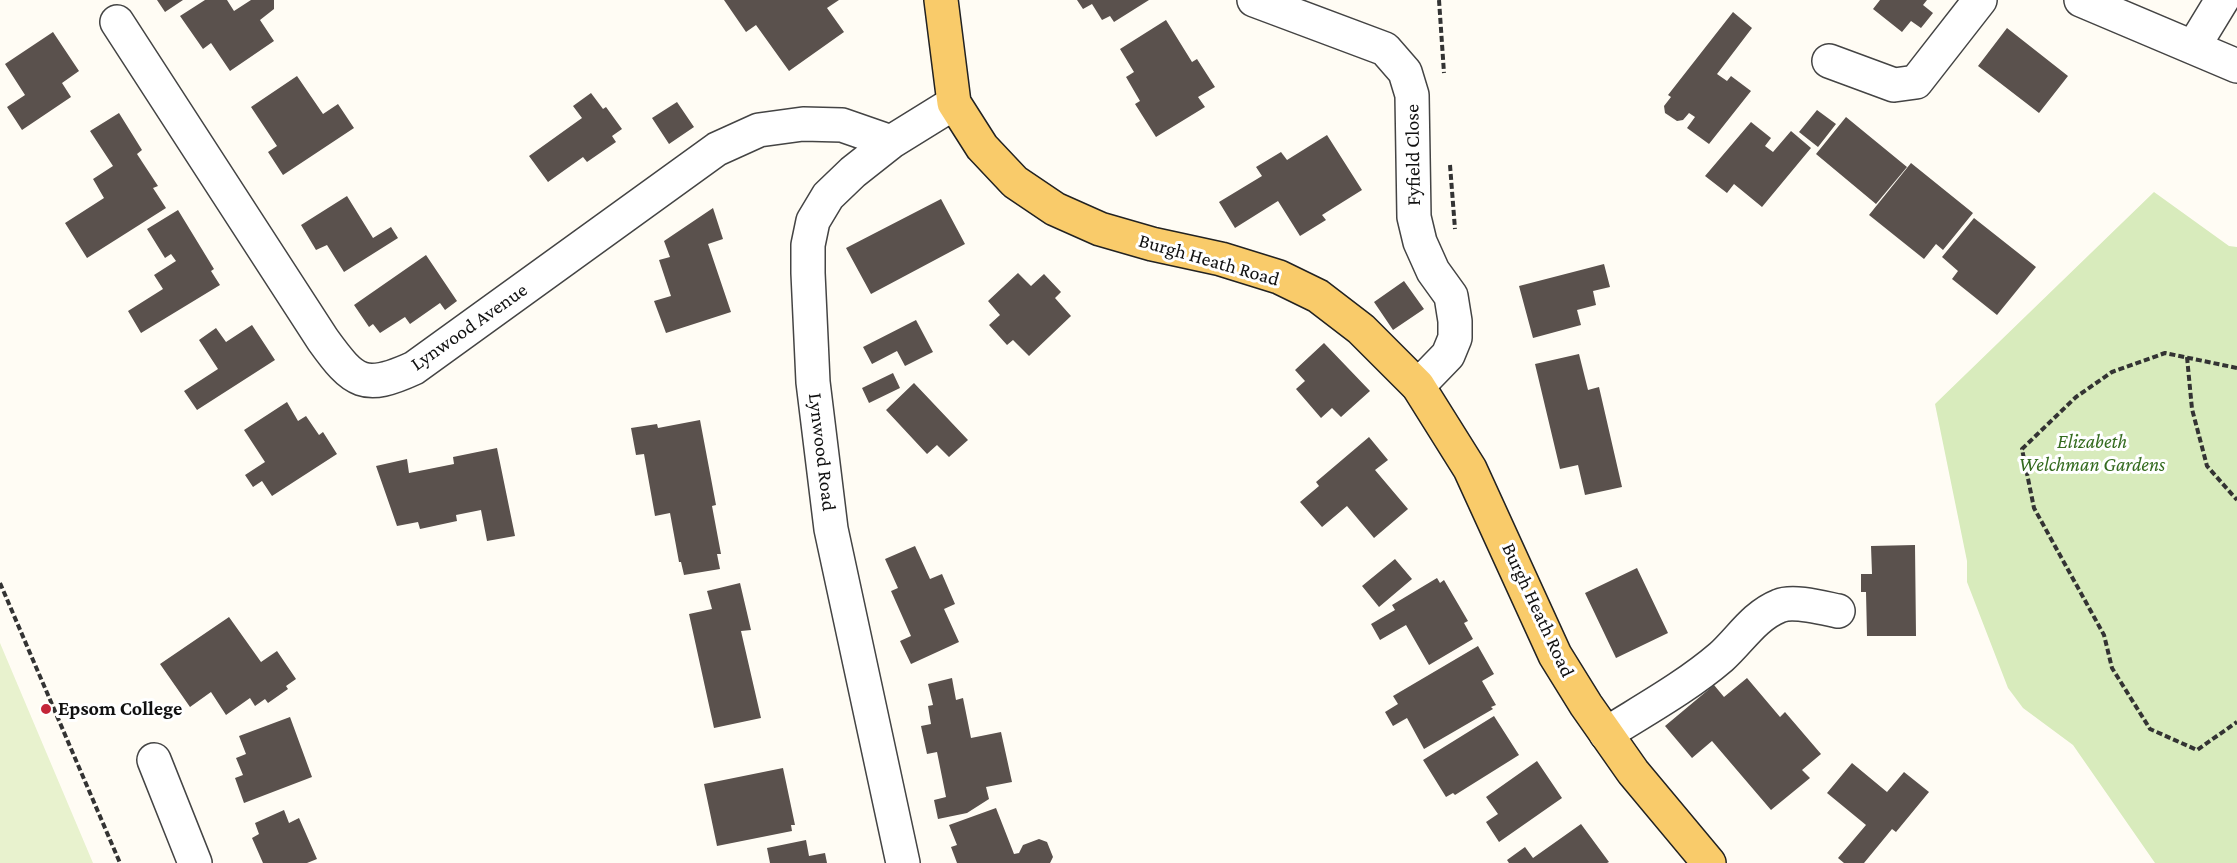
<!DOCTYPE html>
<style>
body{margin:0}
canvas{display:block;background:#fffcf4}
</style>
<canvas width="2237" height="863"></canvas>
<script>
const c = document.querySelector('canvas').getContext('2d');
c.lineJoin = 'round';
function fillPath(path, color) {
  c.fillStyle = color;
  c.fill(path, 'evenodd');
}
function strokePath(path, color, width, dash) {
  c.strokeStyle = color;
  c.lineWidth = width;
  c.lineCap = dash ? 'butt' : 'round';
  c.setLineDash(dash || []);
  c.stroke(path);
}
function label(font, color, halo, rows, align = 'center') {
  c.font = font + ' "Crimson Pro",serif';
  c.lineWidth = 6;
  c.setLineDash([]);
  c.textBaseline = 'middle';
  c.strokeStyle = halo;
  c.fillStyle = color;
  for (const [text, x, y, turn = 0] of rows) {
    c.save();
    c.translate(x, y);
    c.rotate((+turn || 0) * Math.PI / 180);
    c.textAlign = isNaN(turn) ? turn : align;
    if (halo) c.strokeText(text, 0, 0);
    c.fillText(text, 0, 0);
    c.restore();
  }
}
const green = new Path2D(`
 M2154,192L2229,246L2237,247V863H2155L2073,745L2023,708L2008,688L1967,582V561L1935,404Z`);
const pitch = new Path2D(`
 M0,643L93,863H0Z`);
const building = new Path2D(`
 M157,0H183L165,12Z
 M205,0H227L234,11L251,0H274V9L260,20L274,41L230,71L211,43L203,49L180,16Z
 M724,0H839L827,8L844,32L789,71L756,25L746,32Z
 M1077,0H1149L1114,22L1110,16L1102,20L1092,4L1083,9Z
 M1880,0H1927L1923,5L1933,13L1921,28L1911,21L1902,32L1873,9Z
 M1733,12L1752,28L1717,74L1727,81L1731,76L1751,91L1709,144L1687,128L1695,117L1689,113L1683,120L1677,121L1665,113L1664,106L1671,97L1668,95Z
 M1166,20L1192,62L1197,59L1215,87L1198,97L1205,107L1156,137L1135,104L1140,101L1126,77L1134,72L1120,49Z
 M2007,28L2068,76L2039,113L1978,66Z
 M53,32L79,71L62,83L71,97L22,130L7,107L25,95L5,64Z
 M297,76L323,114L338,104L354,128L283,175L268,152L277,146L251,107Z
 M591,93L603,109L606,107L622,129L612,136L616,142L587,162L583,157L548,182L529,156L582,118L573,106Z
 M677,102L694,127L669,144L652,118Z
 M1817,110L1836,124L1818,147L1799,132Z
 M119,113L142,150L137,154L158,186L153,188L166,208L87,258L65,223L104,198L93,179L113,166L90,131Z
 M1846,117L1907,167L1876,204L1816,154Z
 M1751,122L1771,138L1765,146L1773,152L1791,131L1811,148L1762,207L1734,184L1727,193L1705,176Z
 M1327,135L1362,190L1322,215L1326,220L1300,236L1278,201L1235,228L1219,202L1262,176L1256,167L1281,152L1287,160Z
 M1911,163L1973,213L1943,250L1936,244L1924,259L1869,215Z
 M347,196L373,238L391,227L398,238L344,272L327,245L316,250L301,225Z
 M941,199L965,244L871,294L846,248Z
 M713,208L723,239L708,244L731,312L666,333L654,301L671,296L659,260L670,257L664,241Z
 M178,210L214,269L211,271L220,285L141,333L128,311L163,289L154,275L176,261L171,254L165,258L147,229Z
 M1974,218L2036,267L1997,315L1952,279L1958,271L1942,257Z
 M426,255L457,301L445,310L440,303L410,324L405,317L380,333L373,324L369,327L354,305Z
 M1604,264L1610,287L1593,291L1596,305L1577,310L1581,325L1533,338L1519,286Z
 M1018,273L1031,286L1044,274L1061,292L1055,298L1071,316L1029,356L1013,340L1007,345L989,325L1000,315L988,301Z
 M1404,281L1424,309L1393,330L1374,302Z
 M916,320L933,352L905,366L897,351L872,364L863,347Z
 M252,325L275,360L197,410L184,391L218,369L199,340L216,328L226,342Z
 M1324,343L1370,391L1341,417L1332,408L1321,418L1296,389L1305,381L1295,370Z
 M1579,354L1588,390L1599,387L1622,487L1585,495L1578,465L1560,469L1535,364Z
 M893,373L900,388L869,403L862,388Z
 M914,383L968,440L949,457L937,445L927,454L886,410Z
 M287,402L298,421L306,416L319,435L323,432L337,454L272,496L262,481L253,487L245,475L265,462L244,430Z
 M700,420L716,505L712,506L721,554H717L720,569L684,575L681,562H679L670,513L655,516L644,454L636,455L631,428L657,424L658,428Z
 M1369,437L1388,460L1375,470L1408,509L1374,538L1347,506L1322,527L1300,502L1319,486L1316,482Z
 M497,448L515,536L487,541L481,510L456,515L457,521L420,529L418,522L397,526L376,466L407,459L409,473L454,464L453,457Z
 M1915,545L1916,636H1867L1866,592H1861V574H1872L1871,546Z
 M915,546L930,579L942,574L955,604L944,609L959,642L911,664L900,641L911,636L891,591L898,588L885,559Z
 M1395,559L1412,579L1379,607L1362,586Z
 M1637,568L1668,633L1616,658L1585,593Z
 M1437,578L1440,583L1444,580L1468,621L1464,623L1473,639L1429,665L1406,625L1380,640L1371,624L1395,610L1392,605Z
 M740,583L751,630L741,631L761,718L714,728L689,614L712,609L707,591Z
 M229,617L261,662L277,651L296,679L286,686L288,689L268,703L265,699L255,706L250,698L226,715L211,692L190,707L160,664Z
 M1478,646L1494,674L1482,681L1496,705L1491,707L1493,709L1424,749L1407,718L1393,726L1385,712L1398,704L1393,696Z
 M952,678L956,700L963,698L971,738L1001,732L1012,782L986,787L989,799L967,813L938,819L934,800L946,797L937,752L927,754L921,726L931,724L928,706L933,705L928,684Z
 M1747,678L1780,717L1785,712L1821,754L1802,770L1810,778L1771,810L1712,741L1692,758L1665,726L1714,685L1724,697Z
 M1494,716L1519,755L1455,795L1453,793L1446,797L1423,760Z
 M290,717L312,777L244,803L235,778L243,775L236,758L246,754L239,736Z
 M1537,761L1562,798L1499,842L1486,822L1498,814L1486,797Z
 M1852,763L1887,792L1904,772L1929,792L1896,832L1892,829L1864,863H1844L1838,858L1866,825L1827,793Z
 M783,768L795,825H791L792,831L717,846L704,784Z
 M996,808L1014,854L1019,853L1023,845L1039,839L1047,842L1053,857L1050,863H957L951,847L957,845L949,825Z
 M284,810L289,823L299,818L317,859L307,863H263L252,838L259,834L255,823Z
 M1581,824L1609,862L1607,863H1509L1507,860L1525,847L1533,858Z
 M806,840L809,856L825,853L827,863H770L767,848Z`);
const path = new Path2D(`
 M1439,0L1444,73
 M1450,165L1455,229
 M2187,357L2192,409L2207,466L2237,500
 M2237,368L2165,353L2112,372L2076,397L2022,449L2034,508L2104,635L2112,668L2150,729L2197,750L2237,722
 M0,583L120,863`);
const minor = new Path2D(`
 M1254,0L1385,49L1405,72L1412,95L1414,217L1420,242L1433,271L1451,296L1455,321V338L1448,355L1418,386
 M2081,0L2237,66
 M117,22L323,340C354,383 364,391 414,368L717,149L759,130L803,124L842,125L891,142
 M2194,46L2222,0
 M1829,61L1894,85L1916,82L1980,0
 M1606,734C1644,710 1686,687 1721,657C1740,640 1754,616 1779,606C1793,600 1823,608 1838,611
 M154,760L195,863
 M903,863L831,529L813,382L808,273V245L813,221L828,196L853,172L891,142L954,103`);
const major = new Path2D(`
 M941,0L954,103L982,147L1015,182L1055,209L1100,229L1152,244L1221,259L1279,277L1318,296L1361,329L1418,386L1470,469L1555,655L1586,705L1633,772L1709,863`);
const markers = [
 [46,709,6,"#c42639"]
];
const streetNames = [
 ["Fyfield Close",1413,155,-91],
 ["Burgh Heath Road",1209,260,16],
 ["Lynwood Avenue",469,327,-35],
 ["Lynwood Road",822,452,83],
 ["Burgh Heath Road",1538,610,65]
];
const parkNames = [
 ["Elizabeth",2092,442],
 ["Welchman Gardens",2092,465]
];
const poiNames = [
 ["Epsom College",58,709]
];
fillPath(green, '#d8ebbc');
fillPath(pitch, '#e8f2ce');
fillPath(building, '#5a514d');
strokePath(minor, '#444', 36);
strokePath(major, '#222', 36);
strokePath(path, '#333', 4, [6, 3]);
strokePath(minor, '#fff', 33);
strokePath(major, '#f9cb6a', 33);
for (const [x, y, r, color] of markers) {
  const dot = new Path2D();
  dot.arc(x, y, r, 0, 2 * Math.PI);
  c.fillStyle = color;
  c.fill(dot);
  strokePath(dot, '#fff', 2);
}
label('20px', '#111', '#fff', streetNames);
label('italic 20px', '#346b1f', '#fff', parkNames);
label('bold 20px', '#111', '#fff', poiNames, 'left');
</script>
